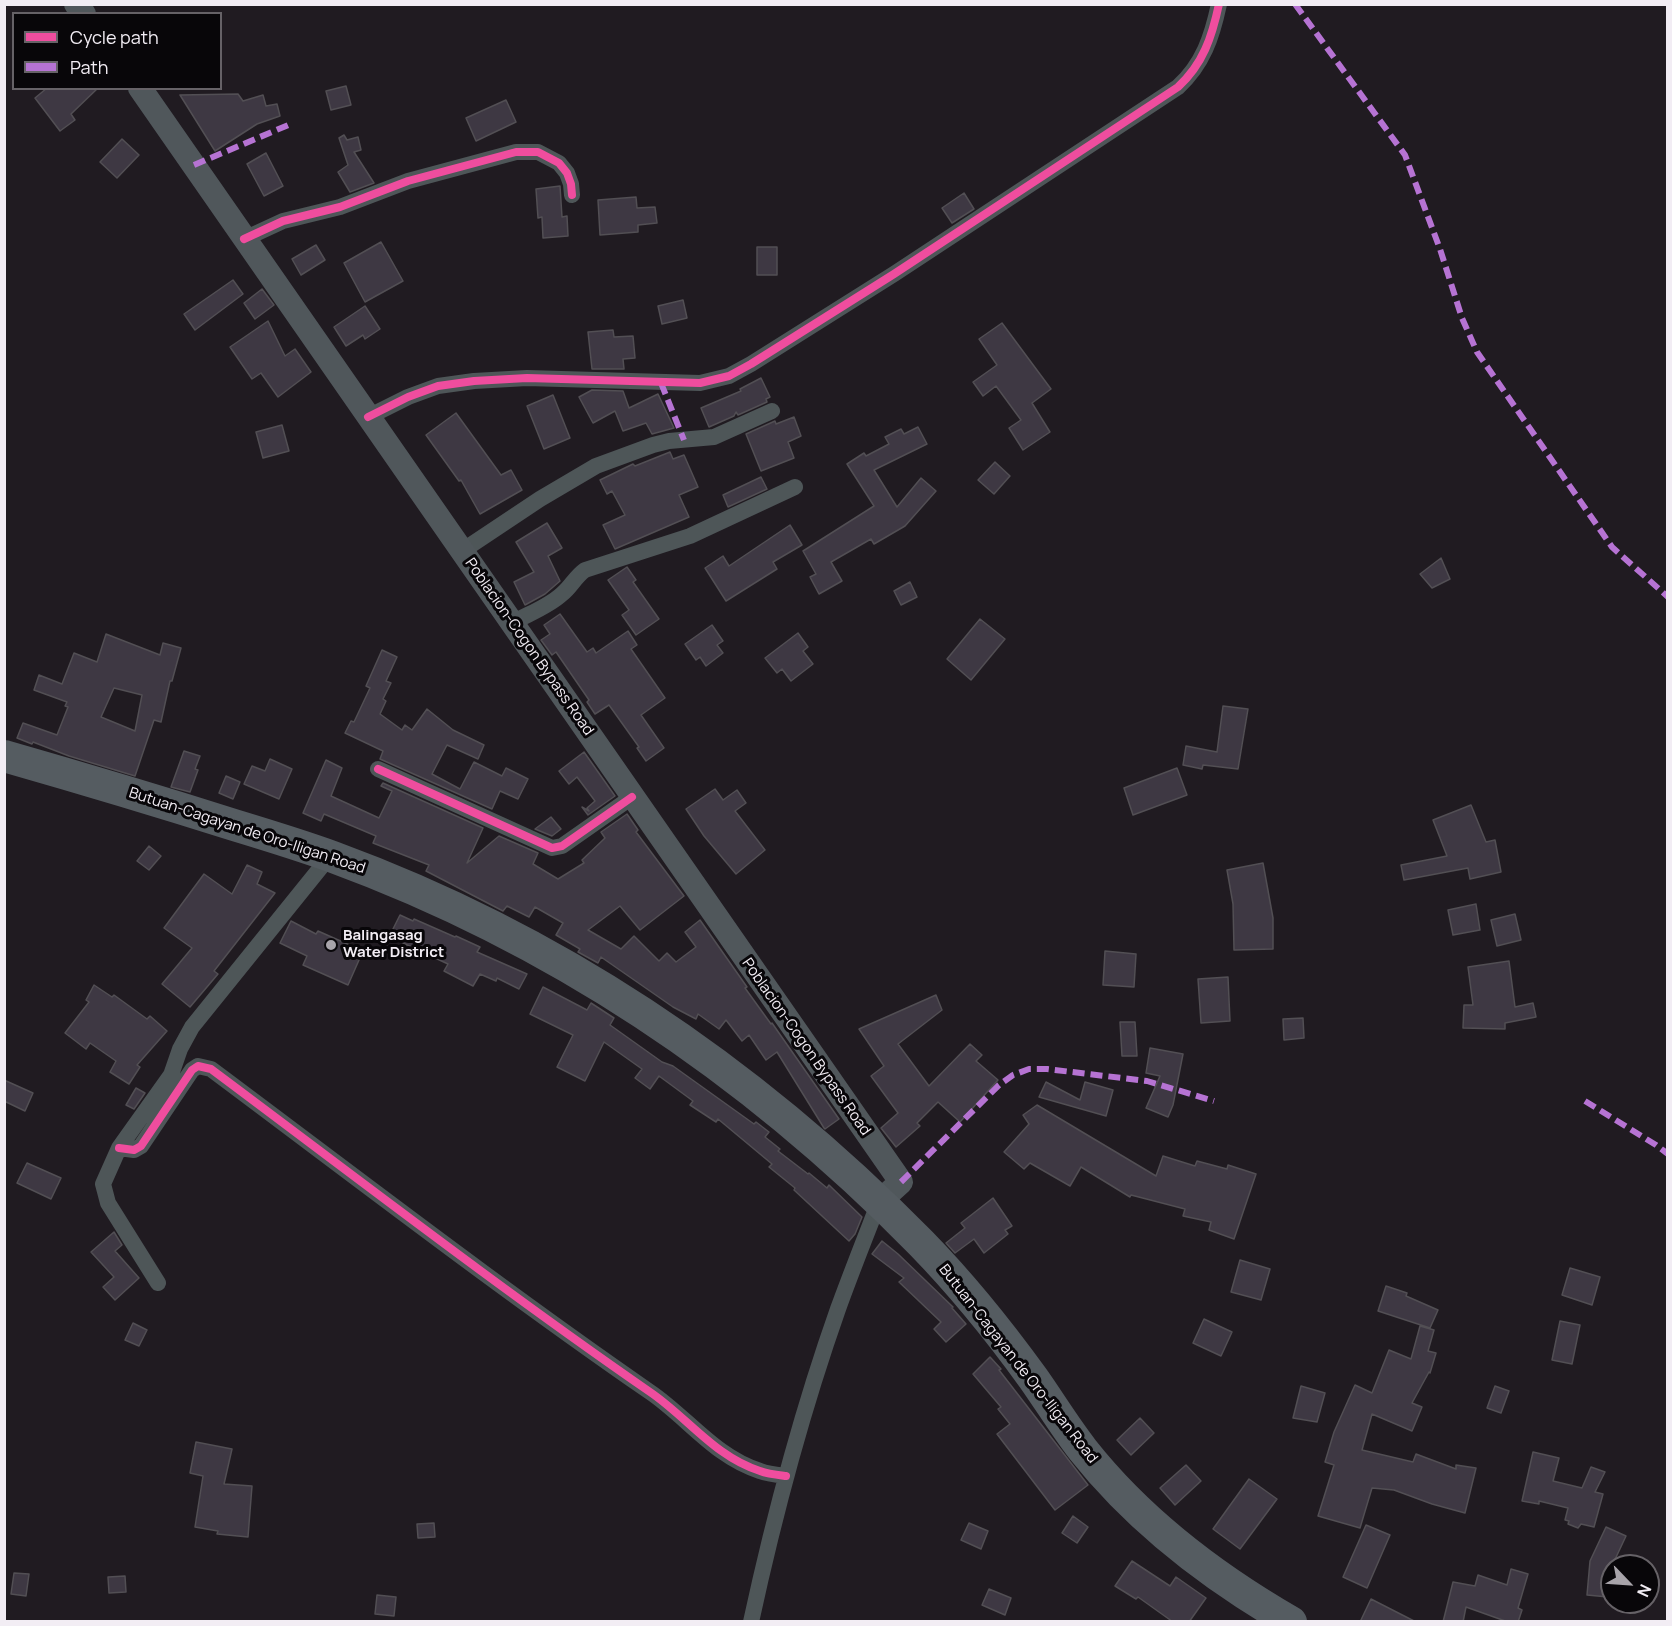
<!DOCTYPE html>
<style>
body{margin:0}
#map{position:relative;width:1672px;height:1626px;overflow:hidden;background:#201b21;font-family:Manrope,sans-serif}
canvas{display:block}
.frame{position:absolute;inset:0;border:6px solid #f2edf4;pointer-events:none}
.legend{position:absolute;left:12px;top:12px;width:210px;height:78px;box-sizing:border-box;background:#080609;border:2px solid #666267;margin:0;padding:8px 10px;list-style:none;font-size:18px;color:#f2edf4}
.legend li{display:flex;align-items:center;gap:12px;height:30px}
.legend b{width:30px;border:2px solid #666267}
.north{position:absolute;left:1600px;top:1554px;width:60px;height:60px;box-sizing:border-box;background:#080609;border:2px solid #666267;border-radius:50%;rotate:115deg;font-size:16px;font-weight:700;line-height:24px;text-align:center;color:#f2edf4}
.north::after{content:'';display:block;margin:auto;width:21px;height:27px;background:#a8a4aa;clip-path:polygon(50% 0,100% 100%,50% 72%,0 100%)}
</style>
<div id="map">
<canvas width="1672" height="1626"></canvas>
<div class="frame"></div>
<ul class="legend">
<li><b style="height:8px;background:#ef4d9e"></b>Cycle path</li>
<li><b style="height:8px;background:#b673d3"></b>Path</li>
</ul>
<div class="north">N</div>
</div>
<script>
const c = document.querySelector('canvas').getContext('2d');
c.lineJoin = 'round';
function fillPath(path, color) {
  c.fillStyle = color;
  c.fill(path, 'evenodd');
}
function strokePath(path, color, width, dash) {
  c.strokeStyle = color;
  c.lineWidth = width;
  c.lineCap = dash ? 'butt' : 'round';
  c.setLineDash(dash || []);
  c.stroke(path);
}
function label(font, color, halo, rows, align = 'center') {
  c.font = font + ' Manrope,sans-serif';
  c.lineWidth = 6;
  c.setLineDash([]);
  c.textBaseline = 'middle';
  c.strokeStyle = halo;
  c.fillStyle = color;
  for (const [text, x, y, turn = 0] of rows) {
    c.save();
    c.translate(x, y);
    c.rotate((+turn || 0) * Math.PI / 180);
    c.textAlign = isNaN(turn) ? turn : align;
    if (halo) c.strokeText(text, 0, 0);
    c.fillText(text, 0, 0);
    c.restore();
  }
}
const building = new Path2D(`
 M346,86L351,105L331,110L326,91Z
 M47,88H98L71,114L75,120L60,131L35,98Z
 M238,94L243,101L263,95L266,106L277,104L280,116L257,124L215,151L180,95Z
 M506,100L516,122L476,141L466,118Z
 M344,135L347,140L358,137L361,150L354,152L374,183L350,192L338,172L348,165L339,138Z
 M122,139L139,155L117,178L100,162Z
 M266,153L283,186L264,196L247,164Z
 M560,186L562,217L567,216L568,236L543,238L542,217L538,218L536,189Z
 M964,193L974,209L952,223L942,208Z
 M636,197L637,208L655,207L657,223L638,225V232L600,235L598,200Z
 M381,242L403,281L365,302L344,263Z
 M316,245L325,260L301,275L292,259Z
 M757,247H777V275H757Z
 M233,280L243,294L195,330L184,314Z
 M262,289L274,305L255,319L244,303Z
 M683,300L687,318L662,324L658,306Z
 M365,306L380,329L365,339L363,335L346,346L334,327Z
 M268,321L285,356L295,349L311,372L278,397L261,373L252,379L230,347Z
 M1002,323L1051,389L1032,403L1050,432L1023,450L1009,428L1021,420L996,386L983,396L973,382L997,365L979,339Z
 M613,330L614,337L633,336L635,358L623,359L624,369H592L588,332Z
 M761,378L770,397L766,399L767,402L738,415L736,412L734,416L709,427L701,408L741,391L740,389Z
 M592,390L623,391L629,408L658,394L674,428L652,434L646,423L623,431L615,411L593,423L579,397Z
 M553,395L570,438L544,449L527,406Z
 M456,413L501,475L511,470L522,490L480,514L461,480L459,481L426,435Z
 M794,417L801,436L788,442L794,458L761,471L746,434L775,421L776,424Z
 M282,425L289,451L263,458L256,432Z
 M918,427L927,444L874,470L897,507L921,478L936,491L905,526L874,544L871,539L831,562L842,581L819,594L810,577L816,574L803,551L874,506L847,464L864,453L866,456L889,444L885,437L901,429L904,434Z
 M670,452L673,459L684,455L698,487L679,495L689,517L615,549L603,525L625,515L612,491L607,494L600,480L633,464L635,466Z
 M995,462L1010,476L994,494L978,480Z
 M761,477L767,489L728,507L723,495Z
 M547,523L562,548L548,556L560,581L545,594L525,605L514,582L534,572L516,542Z
 M790,525L802,545L773,562L777,569L726,601L705,568L723,556L729,566Z
 M1441,558L1450,579L1432,588L1420,574Z
 M627,567L636,580L633,582L659,619L636,635L622,615L629,610L608,580Z
 M910,582L917,597L901,605L894,591Z
 M560,614L587,652L593,648L596,653L628,631L637,645L631,649L665,698L641,715L664,748L646,761L637,748L639,747L609,705L595,714L587,702L589,700L556,652L552,655L541,640L550,634L544,625Z
 M980,619L1005,639L971,680L947,659Z
 M712,625L723,641L717,645L723,653L706,666L700,657L696,660L685,644Z
 M798,633L808,647L803,651L813,664L791,681L782,669L777,673L765,658Z
 M106,634L160,655L163,643L181,648L172,681H170L161,722L154,720L135,776L69,756L33,742L32,744L17,738L23,723L57,735L68,707L65,706L67,702L34,690L39,675L62,684L74,653L97,662ZM114,688L142,695L135,731L101,717Z
 M382,650L397,657L386,681L391,683L383,699L386,701L380,714L402,730L405,725L412,730L427,709L453,730L484,745L478,759L447,745L432,774L460,789L474,762L502,776L506,768L528,779L518,799L500,791L492,809L380,759L383,751L345,733L351,721L354,722L370,688L366,686Z
 M1223,706L1248,709L1238,769L1203,765L1202,769L1183,765L1186,746L1217,752Z
 M184,751L200,756L195,769L198,770L190,792L171,787Z
 M584,752L615,796L588,815L582,807L589,811L587,808L595,801L577,777L569,784L559,771Z
 M270,759L292,769L279,799L244,784L252,766L265,771Z
 M326,760L342,768L331,796L379,818L392,791L381,786L383,783L483,828L467,863L499,836L538,853L533,864L558,879L584,863L582,860L605,838L601,832L627,814L638,830L636,832L684,896L640,930L620,906L588,930L621,949L634,936L659,961L667,953L676,962L696,947L685,932L700,920L747,987L745,988L771,1024L772,1023L839,1119L825,1129L824,1128L777,1052L766,1060L749,1035L742,1041L726,1020L719,1029L698,1014L696,1019L673,1007L601,957L598,963L578,952L580,949L556,935L563,923L535,907L529,917L507,906L503,911L426,871L429,865L373,843L376,836L324,814L321,821L303,813Z
 M1177,768L1187,795L1133,815L1124,788Z
 M226,776L240,782L233,799L219,793Z
 M715,789L723,800L737,790L746,803L735,811L765,850L736,874L704,836L686,809Z
 M1471,805L1486,842L1495,840L1501,872L1470,879L1468,868L1404,880L1401,865L1447,856L1433,820Z
 M551,817L561,829L552,836L535,829Z
 M149,846L161,856L149,870L137,861Z
 M1263,863L1273,918V949L1234,950L1233,904L1227,870Z
 M247,865L262,872L257,884L275,893L214,971L218,974L190,1007L162,984L192,948L164,928L204,874L232,894Z
 M1476,904L1480,930L1453,935L1448,910Z
 M1515,914L1521,940L1497,946L1491,920Z
 M400,915L413,921L414,919L455,937L456,936L480,947L477,952L527,974L519,989L497,978L496,981L480,974L473,986L444,971L448,964L403,943L405,937L392,931Z
 M291,921L316,934L318,931L363,951L348,985L303,965L307,956L280,943Z
 M1105,951L1136,954L1134,987L1103,985Z
 M1509,961L1515,1007L1533,1003L1536,1017L1505,1023V1029L1463,1028L1464,1005H1473L1468,967Z
 M1228,977L1230,1021L1201,1023L1198,979Z
 M94,985L112,997L114,995L147,1019L150,1016L167,1031L137,1065L140,1067L129,1084L110,1072L116,1061L90,1043L86,1049L65,1033L89,1002L86,1000Z
 M543,987L587,1010L591,1003L614,1018L610,1025L662,1062L673,1066L754,1124L756,1122L769,1132L765,1137L780,1149L778,1151L808,1174L809,1173L827,1188L829,1185L862,1217L855,1234L849,1241L794,1190L795,1188L769,1167L772,1164L718,1119L716,1122L690,1105L693,1101L659,1076L650,1089L635,1078L642,1069L604,1042L585,1081L557,1067L573,1035L530,1014Z
 M936,995L942,1010L898,1044L929,1086L970,1044L982,1055L976,1061L998,1080L960,1122L938,1102L917,1123L920,1126L896,1147L881,1128L898,1113L871,1076L884,1066L859,1029Z
 M1303,1018L1304,1038L1284,1040L1283,1019Z
 M1120,1022H1135L1137,1056H1122Z
 M1150,1048L1183,1054L1173,1105L1168,1117L1146,1108L1160,1076L1146,1073Z
 M4,1080L33,1093L25,1111L4,1101Z
 M1046,1082L1080,1100L1085,1082L1113,1090L1106,1116L1039,1097Z
 M136,1088L145,1093L134,1109L126,1105Z
 M1037,1105L1156,1176L1163,1156L1195,1166L1197,1161L1227,1169L1228,1165L1256,1174L1234,1239L1209,1230L1211,1222L1183,1216L1185,1209L1131,1195L1130,1197L1081,1167L1070,1186L1030,1163L1024,1169L1004,1152L1029,1124L1023,1115Z
 M27,1163L61,1178L51,1199L17,1183Z
 M993,1198L1012,1226L1005,1230L1008,1234L984,1253L974,1239L955,1253L946,1243L965,1228L961,1223Z
 M114,1232L122,1245L115,1251L139,1278L115,1300L103,1287L114,1277L91,1252Z
 M882,1241L898,1254L953,1307L952,1308L966,1324L946,1342L934,1329L941,1322L899,1282L904,1278L872,1254Z
 M1240,1260L1270,1269L1261,1300L1231,1292Z
 M1570,1268L1600,1277L1592,1305L1562,1295Z
 M1386,1286L1407,1293L1406,1296L1438,1310L1430,1328L1378,1311Z
 M1204,1319L1232,1332L1221,1356L1193,1343Z
 M1560,1321L1580,1325L1572,1364L1552,1360Z
 M133,1323L147,1330L139,1346L125,1340Z
 M1420,1326L1434,1330L1428,1351L1436,1353L1430,1373L1429,1372L1412,1403L1422,1407L1412,1431L1372,1414L1362,1450L1413,1462L1416,1454L1456,1469V1465L1476,1468L1465,1513L1432,1504L1394,1490L1372,1488L1360,1528L1318,1516L1334,1465L1325,1462L1334,1432L1355,1385L1372,1393L1389,1350L1411,1359Z
 M990,1357L1001,1369L999,1370L1088,1485L1055,1510L997,1434L1010,1424L998,1409L1001,1407L973,1374Z
 M1301,1386L1325,1393L1317,1422L1293,1418Z
 M1495,1386L1509,1391L1501,1413L1487,1408Z
 M1140,1418L1154,1433L1131,1455L1117,1440Z
 M196,1442L232,1449L224,1484L252,1486L248,1537L217,1534L218,1531L195,1527L203,1476L190,1473Z
 M1533,1452L1559,1458L1553,1481L1582,1488L1591,1467L1605,1472L1595,1492L1603,1494L1594,1527L1581,1524L1578,1528L1568,1524L1569,1521L1565,1520L1568,1508L1539,1501V1504L1522,1501Z
 M1186,1465L1201,1481L1175,1505L1160,1488Z
 M1249,1479L1277,1499L1240,1549L1213,1529Z
 M1073,1516L1088,1527L1077,1543L1062,1533Z
 M434,1523L435,1537L418,1538L417,1524Z
 M969,1523L988,1531L981,1549L961,1540Z
 M1366,1525L1390,1535L1367,1588L1343,1577Z
 M1606,1527L1626,1536L1611,1568L1608,1597L1587,1595L1590,1561Z
 M1132,1561L1170,1586L1176,1577L1206,1598L1189,1622H1173L1138,1597L1136,1599L1115,1586Z
 M1511,1569L1528,1574L1518,1608L1522,1610L1518,1622H1508L1466,1607L1463,1622H1443L1453,1582L1475,1586L1478,1575L1507,1585Z
 M14,1573L29,1574L26,1596L11,1594Z
 M125,1576L126,1592L109,1593L108,1577Z
 M989,1589L1011,1598L1005,1615L982,1605Z
 M377,1595L396,1597L394,1616L375,1614Z
 M1371,1599L1416,1622H1360Z`);
const street = new Path2D(`
 M244,239L283,221L340,207L408,181L516,152H538L559,163L567,173L571,184L572,195
 M368,417L408,397L438,386L474,381L527,378L700,383L729,376L751,364L894,274L1178,87C1203,64 1212,37 1219,4
 M462,551L540,499L596,466L653,445L669,441L714,437L772,411
 M512,623C528,614 548,607 562,594C571,587 575,577 585,570L690,536L795,487
 M378,769L552,848L562,846L632,797
 M119,1148L134,1150L141,1146L192,1070L198,1066L211,1069C357,1178 501,1289 650,1392C687,1417 715,1457 760,1471C768,1474 778,1475 786,1476
 M158,1283L108,1203L103,1184L119,1148L171,1075L180,1049L192,1027L330,856
 M751,1622C774,1516 802,1411 838,1309C851,1273 865,1238 879,1202`);
const secondary = new Path2D(`
 M76,4L84,14
 M140,88C396,451 645,819 901,1182L879,1202`);
const highway = new Path2D(`
 M4,756C81,778 158,801 234,825C267,835 300,845 333,857C559,940 753,1072 921,1243C962,1285 999,1331 1033,1378C1050,1402 1065,1427 1083,1450C1140,1522 1213,1577 1291,1622`);
const quiet = new Path2D(`
 M1295,4L1405,155L1440,249L1462,318L1477,352L1612,547L1668,597
 M194,165L293,123
 M661,383L684,440
 M1585,1101L1656,1145L1668,1154
 M901,1182L999,1085L1013,1075L1029,1069H1047L1147,1081L1214,1101`);
const cycleway = new Path2D(`
 M244,239L283,221L340,207L408,181L516,152H538L559,163L567,173L571,184L572,195
 M368,417L408,397L438,386L474,381L527,378L700,383L729,376L751,364L894,274L1178,87C1203,64 1212,37 1219,4
 M378,769L552,848L562,846L632,797
 M119,1148L134,1150L141,1146L192,1070L198,1066L211,1069C357,1178 501,1289 650,1392C687,1417 715,1457 760,1471C768,1474 778,1475 786,1476`);
const markers = [
 [331,945,6,"#a8a4aa"]
];
const streetNames = [
 ["Poblacion-Cogon Bypass Road",529,647,55],
 ["Butuan-Cagayan de Oro-Iligan Road",247,831,18],
 ["Poblacion-Cogon Bypass Road",806,1047,55],
 ["Butuan-Cagayan de Oro-Iligan Road",1018,1364,52]
];
const poiNames = [
 ["Balingasag",343,936],
 ["Water District",343,953]
];
fillPath(building, '#3e3843');
strokePath(building, '#524f54', 1.5);
strokePath(street, '#4e5658', 16);
strokePath(secondary, '#50575b', 24);
strokePath(highway, '#555c61', 32);
strokePath(quiet, '#b673d3', 6, [12, 6]);
strokePath(cycleway, '#ef4d9e', 8);
for (const [x, y, r, color] of markers) {
  const dot = new Path2D();
  dot.arc(x, y, r, 0, 2 * Math.PI);
  c.fillStyle = color;
  c.fill(dot);
  strokePath(dot, '#080609', 2);
}
label('15px', '#f2edf4', '#080609', streetNames);
label('bold 15px', '#f2edf4', '#080609', poiNames, 'left');
</script>
